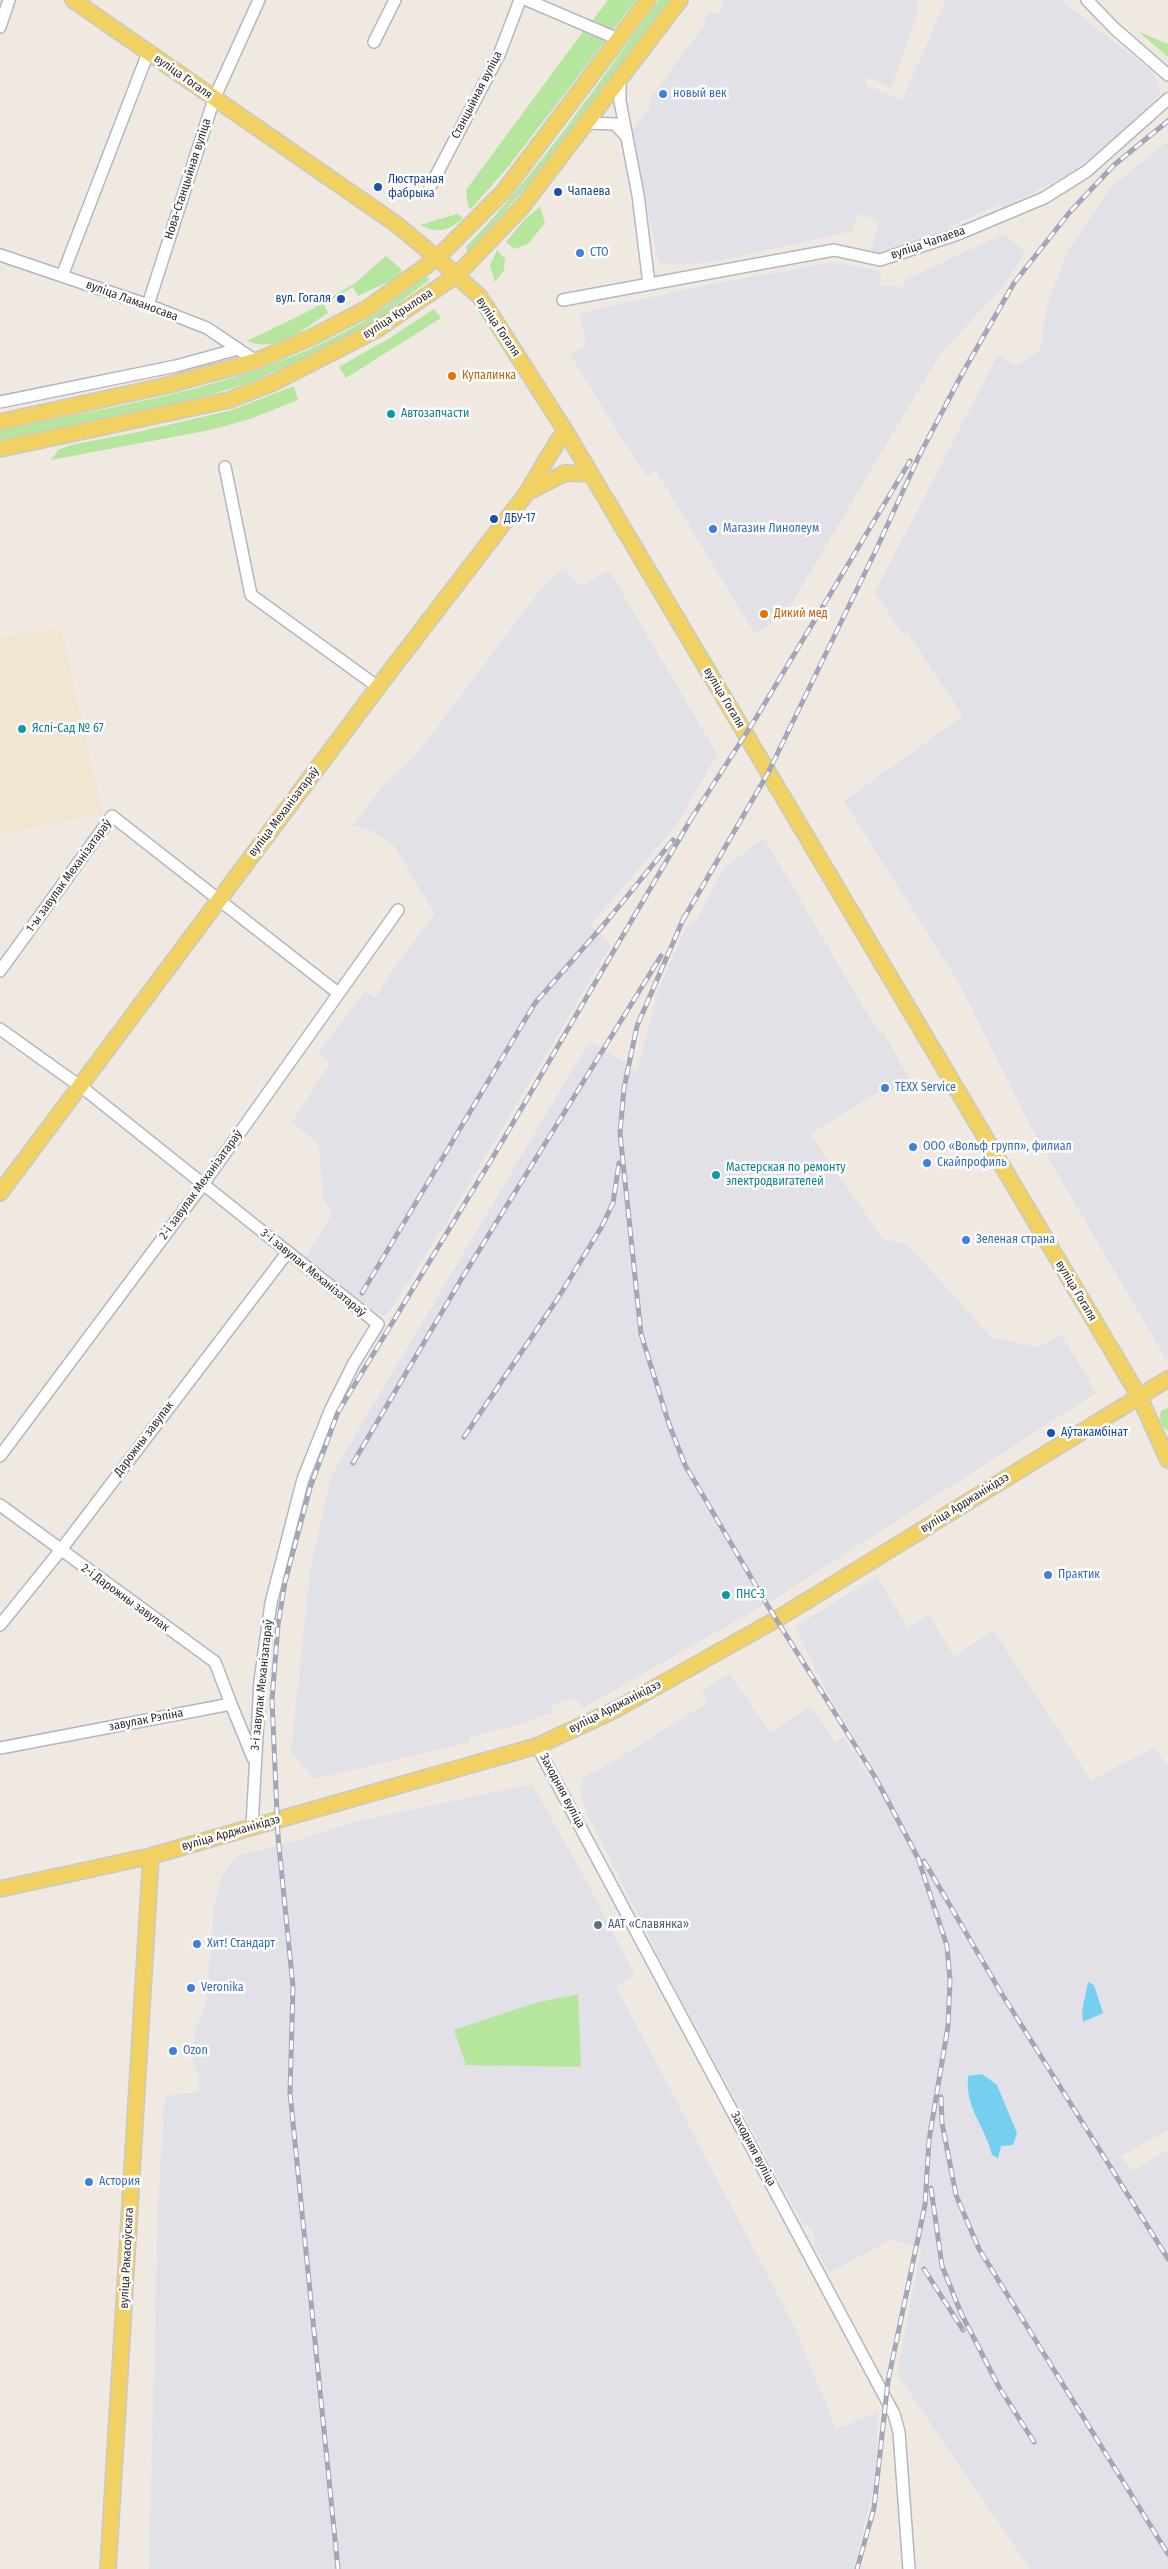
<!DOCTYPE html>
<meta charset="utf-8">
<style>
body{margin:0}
canvas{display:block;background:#efe9e1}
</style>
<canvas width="1168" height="2569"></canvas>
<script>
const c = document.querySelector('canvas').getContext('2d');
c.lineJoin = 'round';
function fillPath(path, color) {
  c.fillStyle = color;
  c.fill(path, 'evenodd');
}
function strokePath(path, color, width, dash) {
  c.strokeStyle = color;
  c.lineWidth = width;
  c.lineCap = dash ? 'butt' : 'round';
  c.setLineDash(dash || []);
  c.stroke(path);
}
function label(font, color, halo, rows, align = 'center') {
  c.font = font + ' "Fira Sans Condensed",sans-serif';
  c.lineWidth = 5;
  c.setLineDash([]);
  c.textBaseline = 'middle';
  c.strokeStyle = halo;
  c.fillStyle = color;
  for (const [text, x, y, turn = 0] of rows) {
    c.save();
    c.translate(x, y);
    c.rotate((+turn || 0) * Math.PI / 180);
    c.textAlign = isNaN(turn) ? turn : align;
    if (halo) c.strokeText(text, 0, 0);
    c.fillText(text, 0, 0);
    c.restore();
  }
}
const industrial = new Path2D(`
 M724,0H917L918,13L891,88L866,77V85L902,100L946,0H1061L1151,71L1159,84L1160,94L1141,114L1075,171L1003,208L1000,204L919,241L879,253H871L879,220L857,214L853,231L723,260L685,265L659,263L631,133L651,104L648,101L706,23L704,17L711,12L719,15Z
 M1168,141V1357L1166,1359L1039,1142L959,983L844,801L963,716L908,633L902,634L875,592L998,355L1016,365L1040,351L1048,302L1068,251L1112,186Z
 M1004,234L1025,252L1005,284L939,356L784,616L755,634L656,471L647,476L622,439L570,354L586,346L580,313L706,285L834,262L880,271L881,286H894L896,289L905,285L904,280Z
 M563,568L581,586L609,570L717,754L677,824L590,925L611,945L446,1223L386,1316L365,1308L304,1260L332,1215L323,1198L319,1144L292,1122L330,1063L318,1053L365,991L375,999L391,972L435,914L395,847L373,831L353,825L383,786L420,750L540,590Z
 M764,838L878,1032L883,1031L909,1079L883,1095L880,1091L810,1134L883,1239L907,1244L992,1338L1039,1347L1061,1334L1096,1393L781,1595L583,1708L575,1698L550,1705L553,1712L522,1724L469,1737L470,1742L315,1779L291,1753L310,1571L331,1476L589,1042L604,1049L637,1072L658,991L686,927L697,919L724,868Z
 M877,1576L908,1628L929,1614L954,1657L993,1630L1091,1780L1155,1747L1168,1767V2130L1121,2156L1132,2171L1168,2150V2569H1030L897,2374L921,2249L892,2239L829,2273L813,2245L815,2237L809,2226H804L668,1975L587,1814L580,1791L583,1777L611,1763L707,1703L702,1690L730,1674L770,1733L811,1706L835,1743L844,1737L869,1777L876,1773L829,1696L795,1627Z
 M532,1784L587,1882L635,1975L616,1986L796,2330L836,2429L878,2412L875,2484L853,2569H149L158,2203L165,2096L199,2092V2076L192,2058L194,2032L205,2007L215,1901L222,1876L237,1856L285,1844L354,1822Z`);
const education = new Path2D(`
 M61,627L103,814L0,835V638Z`);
const green = new Path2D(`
 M608,0H636L613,30L592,21Z
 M659,0H672L539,172L471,250L467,251L466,247C539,172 597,84 659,0Z
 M585,29L607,39L507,168L471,209L468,206L466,190Z
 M1139,32L1168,44V57Z
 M540,207L545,223L528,244L514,249L506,242L526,218Z
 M457,214L463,218C449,231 437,234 420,225Z
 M497,250L505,259L504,270L495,282L490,266Z
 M386,256L402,270L394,279L358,296L353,287L324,304L328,313C304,328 277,354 247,341L309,311L355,283Z
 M429,277L428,281L367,327L306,358L248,383L193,400L0,441V430C124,404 251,387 362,322C384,310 403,292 424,278Z
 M434,309L441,318L346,378L339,367L388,339Z
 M294,386L298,400L250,419L210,430L51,460L58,450L71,445L142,431L232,410Z
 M1168,1408V1431C1161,1426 1159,1419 1161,1411Z
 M578,1994L581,2067L466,2065L454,2030L535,2003Z`);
const water = new Path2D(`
 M1088,1982L1094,1985L1103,2013L1083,2022L1082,2011Z
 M982,2074L997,2085L1017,2133L1013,2145L1001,2146L998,2158L992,2155C985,2125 965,2109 968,2076Z`);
const minor = new Path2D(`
 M527,0L618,39
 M1087,0L1114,28L1168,75
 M0,27L9,0
 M374,42L395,0
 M620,78V101L638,195L649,284
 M586,123L615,124L625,135
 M430,187L499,55L520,0
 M0,255L148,305L207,328L256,361
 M62,276L148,53
 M563,300L834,250L880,260L958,234L1044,198L1087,171L1168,99
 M148,305L214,99L259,0
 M0,402L176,366L238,349
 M225,467L251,595L378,687
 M0,971L112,816L338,993
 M0,1029L88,1092L378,1324L354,1363L330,1411L303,1479L271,1603L260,1681L252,1826
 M0,1456L204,1183L398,910
 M0,1505L215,1662L231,1704
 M0,1625L60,1551L287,1253
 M537,1746L894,2414L899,2432L909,2569
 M0,1748L231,1704L253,1758`);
const major = new Path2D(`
 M73,0L396,224L437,258L480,297L566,432L1139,1396L1168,1460
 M0,422L168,385L256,361L314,336L366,309L437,258L504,191L648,0
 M0,449L229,400L275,382L376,330L457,275L522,207L680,0
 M532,490L565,473L591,474
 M0,1193L378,687L526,494L559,439L566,432
 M0,1889L151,1856L537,1746L615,1710L777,1619L1168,1379
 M108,2569L151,1856`);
const rail = new Path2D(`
 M691,819L756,718L910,461
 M685,915L637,1026L624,1088L620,1133L641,1334L669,1424L685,1465L766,1603L875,1777L918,1858L947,1946L950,1981L948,2026L929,2140L925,2205L888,2381L874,2508L857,2569
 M683,920L768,773L876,550L919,456L962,374L1014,283L1069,213L1114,165L1168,121
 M362,1293L535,1003L607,921L673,840
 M464,1437L558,1298L601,1228L613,1203L619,1163
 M353,1463L462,1278L661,956
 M924,1861L1000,1991L1168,2259
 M941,2097L942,2123L956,2195L979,2249L1168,2554
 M931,2188L942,2266L961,2313L999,2387L1034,2442
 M924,2269L963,2330
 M338,2569L290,2093L293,1987L278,1836L272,1700L278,1625L285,1582L310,1488L338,1412L493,1157L694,814`);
const markers = [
 [663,94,5,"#3f7fe0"],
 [378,187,5,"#1a4fb4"],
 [558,192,5,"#1a4fb4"],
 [580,253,5,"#3f7fe0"],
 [341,299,5,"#1a4fb4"],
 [452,376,5,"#e8710a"],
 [391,414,5,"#0f9aa8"],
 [494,519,5,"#1a4fb4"],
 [713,529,5,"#3f7fe0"],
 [764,614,5,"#e8710a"],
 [22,729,5,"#0f9aa8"],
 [885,1088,5,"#3f7fe0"],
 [913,1147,5,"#3f7fe0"],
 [927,1163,5,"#3f7fe0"],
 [716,1175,5,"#0f9aa8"],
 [966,1240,5,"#3f7fe0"],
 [1051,1433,5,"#1a4fb4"],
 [1048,1575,5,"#3f7fe0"],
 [726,1595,5,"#0f9aa8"],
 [598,1925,5,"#5c6f8a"],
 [197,1944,5,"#3f7fe0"],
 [191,1988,5,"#3f7fe0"],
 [173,2051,5,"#3f7fe0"],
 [89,2182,5,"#3f7fe0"]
];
const streetNames = [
 ["вуліца Гогаля",183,77,35],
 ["Станцыйная вуліца",477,95,-63],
 ["Нова-Станцыйная вуліца",188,179,-72],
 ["вуліца Чапаева",928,243,-19],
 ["вуліца Ламаносава",132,301,20],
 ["вуліца Крылова",398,314,-33],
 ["вуліца Гогаля",498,327,56],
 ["вуліца Гогаля",724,698,59],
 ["вуліца Механізатараў",284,812,-53],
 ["1-ы завулак Механізатараў",69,876,-54],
 ["2-і завулак Механізатараў",201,1185,-54],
 ["3-і завулак Механізатараў",313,1273,39],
 ["вуліца Гогаля",1076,1291,59],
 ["Дарожны завулак",144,1439,-53],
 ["вуліца Арджанікідзэ",965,1503,-32],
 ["2-і Дарожны завулак",125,1598,36],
 ["3-і завулак Механізатараў",262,1685,-84],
 ["вуліца Арджанікідзэ",615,1707,-27],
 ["завулак Рэпіна",146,1720,-11],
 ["Заходняя вуліца",562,1791,62],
 ["вуліца Арджанікідзэ",231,1833,-16],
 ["Заходняя вуліца",753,2149,62],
 ["вуліца Ракасоўскага",127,2258,-87]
];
const shopNames = [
 ["новый век",673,94],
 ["СТО",590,253],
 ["Магазин Линолеум",723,529],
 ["TEXX Service",895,1088],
 ["ООО «Вольф групп», филиал",923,1147],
 ["Скайпрофиль",937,1163],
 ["Зеленая страна",976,1240],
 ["Практик",1058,1575],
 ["Хит! Стандарт",207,1944],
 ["Veronika",201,1988],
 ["Ozon",183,2051],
 ["Астория",99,2182]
];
const transitNames = [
 ["Люстраная",388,180],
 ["фабрыка",388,194],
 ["Чапаева",568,192],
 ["вул. Гогаля",331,299,"right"],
 ["ДБУ-17",504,519],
 ["Аўтакамбінат",1061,1433]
];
const foodNames = [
 ["Купалинка",462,376],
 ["Дикий мед",774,614]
];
const cultureNames = [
 ["Автозапчасти",401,414],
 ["Яслі-Сад № 67",32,729],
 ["Мастерская по ремонту",726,1168],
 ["электродвигателей",726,1182],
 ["ПНС-3",736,1595]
];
const serviceNames = [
 ["ААТ «Славянка»",608,1925]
];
fillPath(industrial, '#e3e1e8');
fillPath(education, '#f0e6d1');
fillPath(green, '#b6e59e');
fillPath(water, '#75cff0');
strokePath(minor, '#b4b7c1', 14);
strokePath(major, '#c9c9c9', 18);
strokePath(minor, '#fff', 11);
strokePath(major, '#f2d163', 15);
strokePath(rail, '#a3a6b8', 5);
strokePath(rail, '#fff', 3, [9]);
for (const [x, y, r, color] of markers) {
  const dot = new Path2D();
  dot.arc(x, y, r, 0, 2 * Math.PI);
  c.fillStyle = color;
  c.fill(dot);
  strokePath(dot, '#fff', 2);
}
label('12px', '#2e2e2e', '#fff', streetNames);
label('12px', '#366cbe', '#fff', shopNames, 'left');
label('12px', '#164399', '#fff', transitNames, 'left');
label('12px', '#c56008', '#fff', foodNames, 'left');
label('12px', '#0d838f', '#fff', cultureNames, 'left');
label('12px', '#4e5e75', '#fff', serviceNames, 'left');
</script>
